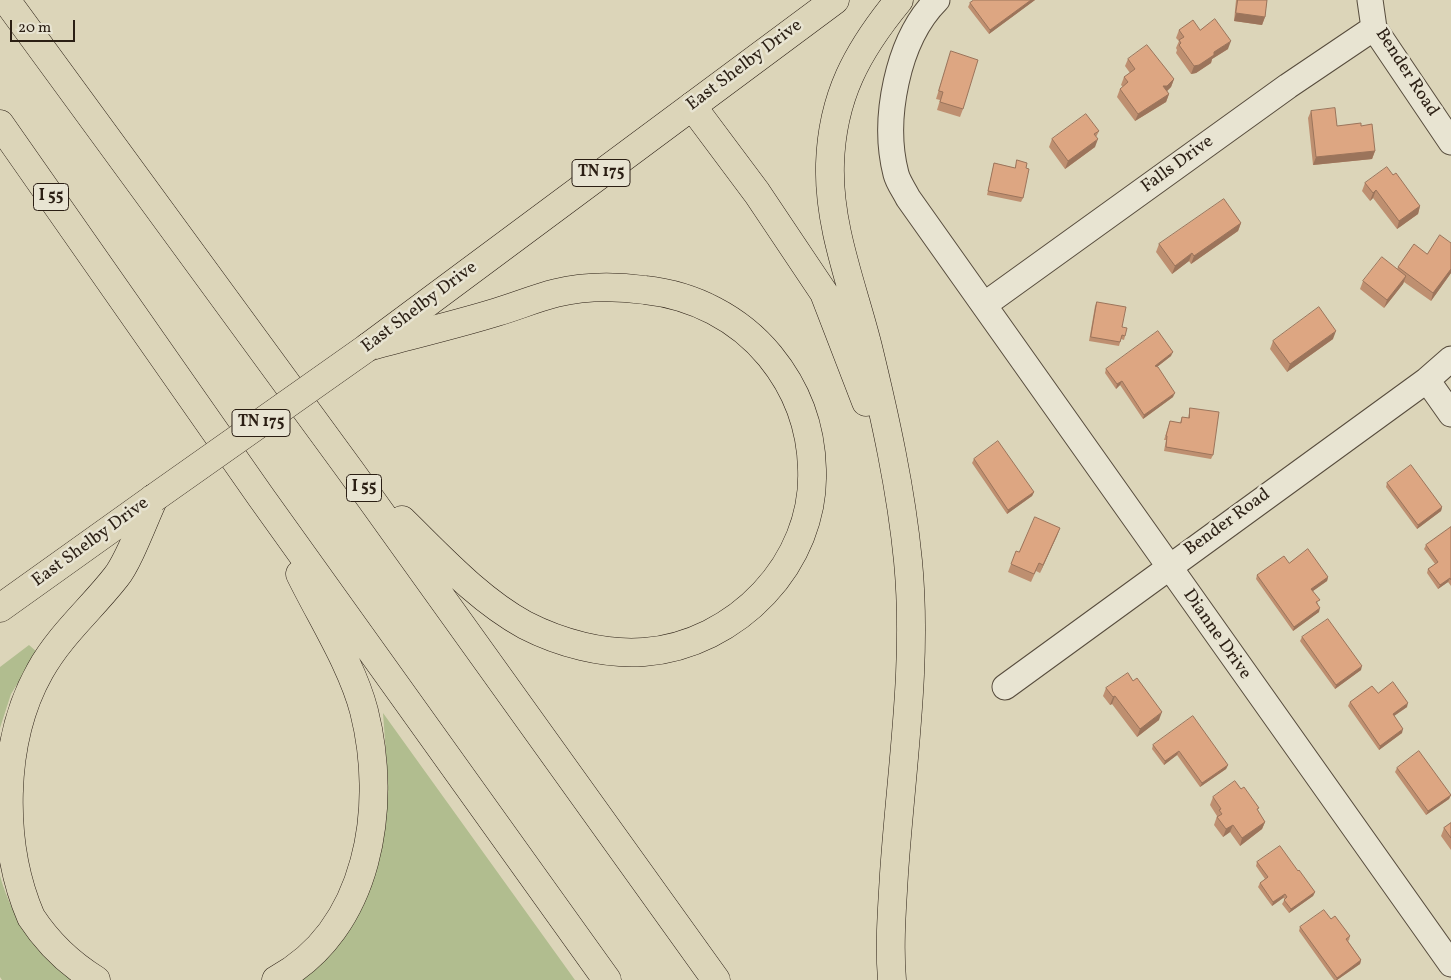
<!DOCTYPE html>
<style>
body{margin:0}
#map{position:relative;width:1451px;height:980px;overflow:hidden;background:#dcd5b9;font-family:Vollkorn,serif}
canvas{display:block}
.scale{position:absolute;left:10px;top:20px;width:65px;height:22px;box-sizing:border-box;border:2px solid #2b1f14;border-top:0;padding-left:6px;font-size:15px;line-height:18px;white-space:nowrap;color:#2b1f14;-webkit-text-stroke:4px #e8e4d2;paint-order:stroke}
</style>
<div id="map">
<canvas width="1451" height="980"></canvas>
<div class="scale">20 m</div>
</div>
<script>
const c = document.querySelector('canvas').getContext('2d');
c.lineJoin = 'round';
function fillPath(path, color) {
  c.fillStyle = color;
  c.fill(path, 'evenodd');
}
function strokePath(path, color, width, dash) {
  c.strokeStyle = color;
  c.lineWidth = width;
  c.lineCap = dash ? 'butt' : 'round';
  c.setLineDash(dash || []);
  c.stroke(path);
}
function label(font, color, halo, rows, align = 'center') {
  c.font = font + ' Vollkorn,serif';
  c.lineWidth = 5;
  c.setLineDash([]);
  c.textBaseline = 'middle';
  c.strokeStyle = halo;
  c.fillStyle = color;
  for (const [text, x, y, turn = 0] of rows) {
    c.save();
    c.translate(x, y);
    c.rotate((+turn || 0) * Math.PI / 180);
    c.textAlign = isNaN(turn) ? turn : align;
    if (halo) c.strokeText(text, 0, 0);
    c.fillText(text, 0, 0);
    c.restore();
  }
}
const green = new Path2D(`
 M29,645L37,652L11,694L0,728V667Z
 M383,713L575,980H299L327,956L348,931L366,897L375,873L385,822L388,781Z
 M0,876C13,921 37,952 75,980H2L0,977Z`);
const street = new Path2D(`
 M937,0C897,40 882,120 896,174C898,182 904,190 908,198L1451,964
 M1370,0L1374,28L1451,142
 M984,305L1288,86L1374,28
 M1427,380L1451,414
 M1005,687L1427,380L1451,359`);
const primary = new Path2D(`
 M368,347L835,0
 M0,608L154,498`);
const highway = new Path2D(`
 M6,0L350,470L716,980
 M692,106L757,193L824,293L866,402
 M0,124L261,497L607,980
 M368,347C411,335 455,325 497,312C517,306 536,298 556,293C585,286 615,286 645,290C693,295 739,318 770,356C797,389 811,427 812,469C816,563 736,645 644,652C604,655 560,643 525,625C478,599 440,557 402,520
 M96,980C70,964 48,943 31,917C0,845 0,742 40,671C60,635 91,609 116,577C129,561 144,519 154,498
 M276,980C370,929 388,806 364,711C352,665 321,617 300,574
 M892,980C889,945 892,909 894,874C901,770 918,665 908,561C901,489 885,417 868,347C853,287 828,227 830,164C832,97 857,51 899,0`);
const primaryBridge = new Path2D(`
 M154,498L368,347`);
const wall = new Path2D(`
 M974,0H1035L989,34L968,7L970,3Z
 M1236,0H1267L1265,17L1262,25L1234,21Z
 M1179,30H1200L1228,49L1212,59L1211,63L1196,73L1191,74L1176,53L1177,50L1176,48L1179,41L1176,38Z
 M951,51L963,109L960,117L937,110L940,100L936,99Z
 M1128,59L1174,79L1171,87L1167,91L1169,94L1166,102L1135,121L1117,97L1120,89L1123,87L1121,85L1124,77L1130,73L1125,66Z
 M1311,111L1337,126H1361L1375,151L1372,159L1313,165L1308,118Z
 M1099,131L1096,137L1095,147L1065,169L1049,147L1052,139Z
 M1017,160L1026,168L1023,198L1021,202L987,195L994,163L1015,168Z
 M1393,175L1420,206L1418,214L1397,229L1373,198L1370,201L1362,191L1365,183Z
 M1241,223L1238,231L1191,264L1189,261L1172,274L1156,252L1159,244Z
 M1451,243V273L1431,301L1404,282L1403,284L1384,308L1360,289L1363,281L1397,269L1398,267Z
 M1097,302L1122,327L1125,336L1124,340L1121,339L1119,346L1089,341L1095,306Z
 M1333,339L1287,372L1270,349L1273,341Z
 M1171,356L1157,367L1173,397L1143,419L1120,385L1116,389L1105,373L1106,369Z
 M1190,408L1213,455L1211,459L1164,451L1166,440H1164L1170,421L1180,423L1182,417L1188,418Z
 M974,459L1034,492L1032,496L1007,514L972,463Z
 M1387,483L1442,507L1441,511L1417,529L1386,487Z
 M1451,527V586L1448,582L1438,589L1427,573L1428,569L1435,564L1424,549L1426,545Z
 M1060,528L1040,573L1036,571L1031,582L1008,572L1011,564L1019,552Z
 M1289,563L1328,577L1327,581L1313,591L1318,604L1319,612L1293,631L1256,579L1257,575Z
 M1302,637L1361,670L1335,689L1300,641Z
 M1106,688L1159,720L1137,737L1112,704L1110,705L1103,696Z
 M1378,693L1407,707L1394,716L1402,733L1379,750L1348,706L1350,702Z
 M1153,745L1228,765L1226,769L1200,787L1177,755L1164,765L1152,749Z
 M1397,768L1451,795L1449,799L1426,815L1395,772Z
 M1213,797L1258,811L1265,822L1262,829L1240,846L1230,832L1223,837L1214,825L1217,816L1210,805Z
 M1451,823V850L1441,836L1444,828Z
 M1257,862L1298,871L1315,892L1313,896L1289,913L1282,904L1285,899L1283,898L1272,906L1258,887L1260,883L1265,879L1256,866Z
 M1331,919L1350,936L1349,940L1348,941L1361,960L1360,964L1337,980H1334L1299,931L1300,927Z`);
const shadedWall = new Path2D(`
 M1031,0H1035L989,34L990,30Z
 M1236,13L1265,17L1262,25L1234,21Z
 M1231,41L1228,49L1212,59L1211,63L1196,73L1191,74L1194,66L1214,52Z
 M1174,79L1171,87L1164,94L1163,86Z
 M1169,94L1166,102L1135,121L1138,114Z
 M1098,139L1095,147L1065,169L1068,161Z
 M1375,151L1372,159L1313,165L1316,157Z
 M1376,190L1373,198L1370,201L1373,193Z
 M1420,206L1418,214L1397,229L1399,221Z
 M1241,223L1238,231L1191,264L1194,256Z
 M1192,253L1189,261L1172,274L1175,266Z
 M1451,269V273L1431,301L1433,293Z
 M1406,276L1403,284L1384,308L1387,300Z
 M1336,331L1333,339L1287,372L1290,364Z
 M1173,352L1171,356L1153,370L1155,366Z
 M1122,381L1120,385L1116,389L1117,384Z
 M1175,393L1173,397L1143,419L1144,415Z
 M1034,492L1032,496L1007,514L1008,510Z
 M1442,507L1441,511L1417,529L1418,525Z
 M1060,528L1057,536L1040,573L1043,565Z
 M1328,577L1327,581L1310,593L1311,589Z
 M1450,578L1448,582L1438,589L1440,585Z
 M1320,608L1319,612L1293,631L1294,627Z
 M1362,666L1361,670L1335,689L1336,685Z
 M1115,696L1112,704L1110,705L1113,697Z
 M1408,703L1407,707L1391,718L1393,714Z
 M1162,712L1159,720L1137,737L1140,729Z
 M1403,729L1402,733L1379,750L1380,746Z
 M1179,751L1177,755L1164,765L1165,761Z
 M1228,765L1226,769L1200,787L1202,783Z
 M1451,795L1449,799L1426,815L1428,811Z
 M1265,822L1262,829L1240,846L1242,838Z
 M1233,825L1230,832L1223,837L1226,829Z
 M1315,892L1313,896L1289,913L1291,909Z
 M1285,894L1283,898L1272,906L1273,902Z
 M1361,960L1360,964L1337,980H1336L1337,978Z`);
const building = new Path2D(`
 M974,0H1031L990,30L970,3Z
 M1238,0H1267L1265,17L1236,13Z
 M1215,19L1231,41L1214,52V55L1199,65L1194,66L1179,45L1181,43L1179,40L1184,37L1179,30L1193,20L1200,30Z
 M1147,45L1174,79L1167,86H1163L1169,94L1138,114L1120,89L1128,82L1124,77L1135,69L1128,59Z
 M951,51L978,60L963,109L940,102L943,92L939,91Z
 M1335,108L1337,126L1361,123V126L1372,124L1375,151L1316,157L1311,111Z
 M1086,114L1099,131L1094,134L1098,139L1068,161L1052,139Z
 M1017,160L1027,163L1026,168L1029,169L1023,198L988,191L994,163L1015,168Z
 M1387,167L1393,175L1396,173L1420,206L1399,221L1376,190L1373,193L1365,183Z
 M1224,199L1241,223L1194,256L1192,253L1175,266L1159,244Z
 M1440,235L1451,243V269L1433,293L1398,267L1414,244L1427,254Z
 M1382,257L1406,276L1387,300L1363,281Z
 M1097,302L1126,307L1122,327L1127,328L1125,336L1122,335L1120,342L1091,337Z
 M1319,307L1336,331L1290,364L1273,341Z
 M1158,331L1173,352L1155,366L1158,367L1175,393L1144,415L1122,381L1117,384L1106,369Z
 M1190,408L1219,412L1213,455L1166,447L1167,436H1166L1170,421L1181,423L1182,417L1189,418Z
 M998,441L1034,492L1008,510L974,459Z
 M1411,465L1442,507L1418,525L1387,483Z
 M1035,517L1060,528L1043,565L1039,563L1034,574L1011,564L1016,551L1019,552Z
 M1451,527V580L1450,578L1440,585L1428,569L1438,562L1426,545Z
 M1308,549L1328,577L1311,589L1320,600L1316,602L1320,608L1294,627L1257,575L1284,556L1289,563Z
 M1328,619L1362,666L1336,685L1302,637Z
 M1128,673L1133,681L1137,678L1162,712L1140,729L1115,696L1113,697L1106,688Z
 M1393,682L1408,703L1393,714L1403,729L1380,746L1350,702L1372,686L1378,693Z
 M1193,716L1228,765L1202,783L1179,751L1165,761L1153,745Z
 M1419,751L1451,795L1428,811L1397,768Z
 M1235,781L1241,789L1244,787L1259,808L1257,809L1265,822L1242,838L1233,825L1226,829L1217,817L1222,814L1219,810L1221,809L1213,797Z
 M1451,823V838L1444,828Z
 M1280,846L1298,871L1299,870L1315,892L1291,909L1284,900L1287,897L1285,894L1273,902L1260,883L1268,877L1257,862Z
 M1324,910L1331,919L1335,916L1350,936L1346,939L1361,960L1337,978L1300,927Z`);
const shields = [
 [601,173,58],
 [51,197,35],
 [261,423,58],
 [364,488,35]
];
const shieldNames = [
 ["TN 175",601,173],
 ["I 55",51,197],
 ["TN 175",261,423],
 ["I 55",364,488]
];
const streetNames = [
 ["East Shelby Drive",745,66,-37],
 ["Bender Road",1406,73,57],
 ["Falls Drive",1178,165,-36],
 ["East Shelby Drive",420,308,-37],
 ["Bender Road",1228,523,-36],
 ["East Shelby Drive",91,543,-36],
 ["Dianne Drive",1216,635,55]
];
fillPath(green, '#b1bd8f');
strokePath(street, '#574c3d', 27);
strokePath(primary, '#2b1f14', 29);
strokePath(highway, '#2b1f14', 29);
strokePath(street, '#e8e4d2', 25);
strokePath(primary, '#dcd5b9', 28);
strokePath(highway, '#dcd5b9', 28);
strokePath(primaryBridge, '#2b1f14', 29, []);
strokePath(primaryBridge, '#dcd5b9', 28);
fillPath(wall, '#be8f70');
fillPath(shadedWall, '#9b745b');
fillPath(building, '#dda682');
strokePath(building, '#9b745b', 1);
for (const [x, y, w] of shields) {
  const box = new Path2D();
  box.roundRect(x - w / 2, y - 13.5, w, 27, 4);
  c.fillStyle = '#e8e4d2';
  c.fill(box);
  strokePath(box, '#2b1f14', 1);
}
label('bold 16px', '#2b1f14', null, shieldNames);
label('18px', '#2b1f14', '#e8e4d2', streetNames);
</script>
